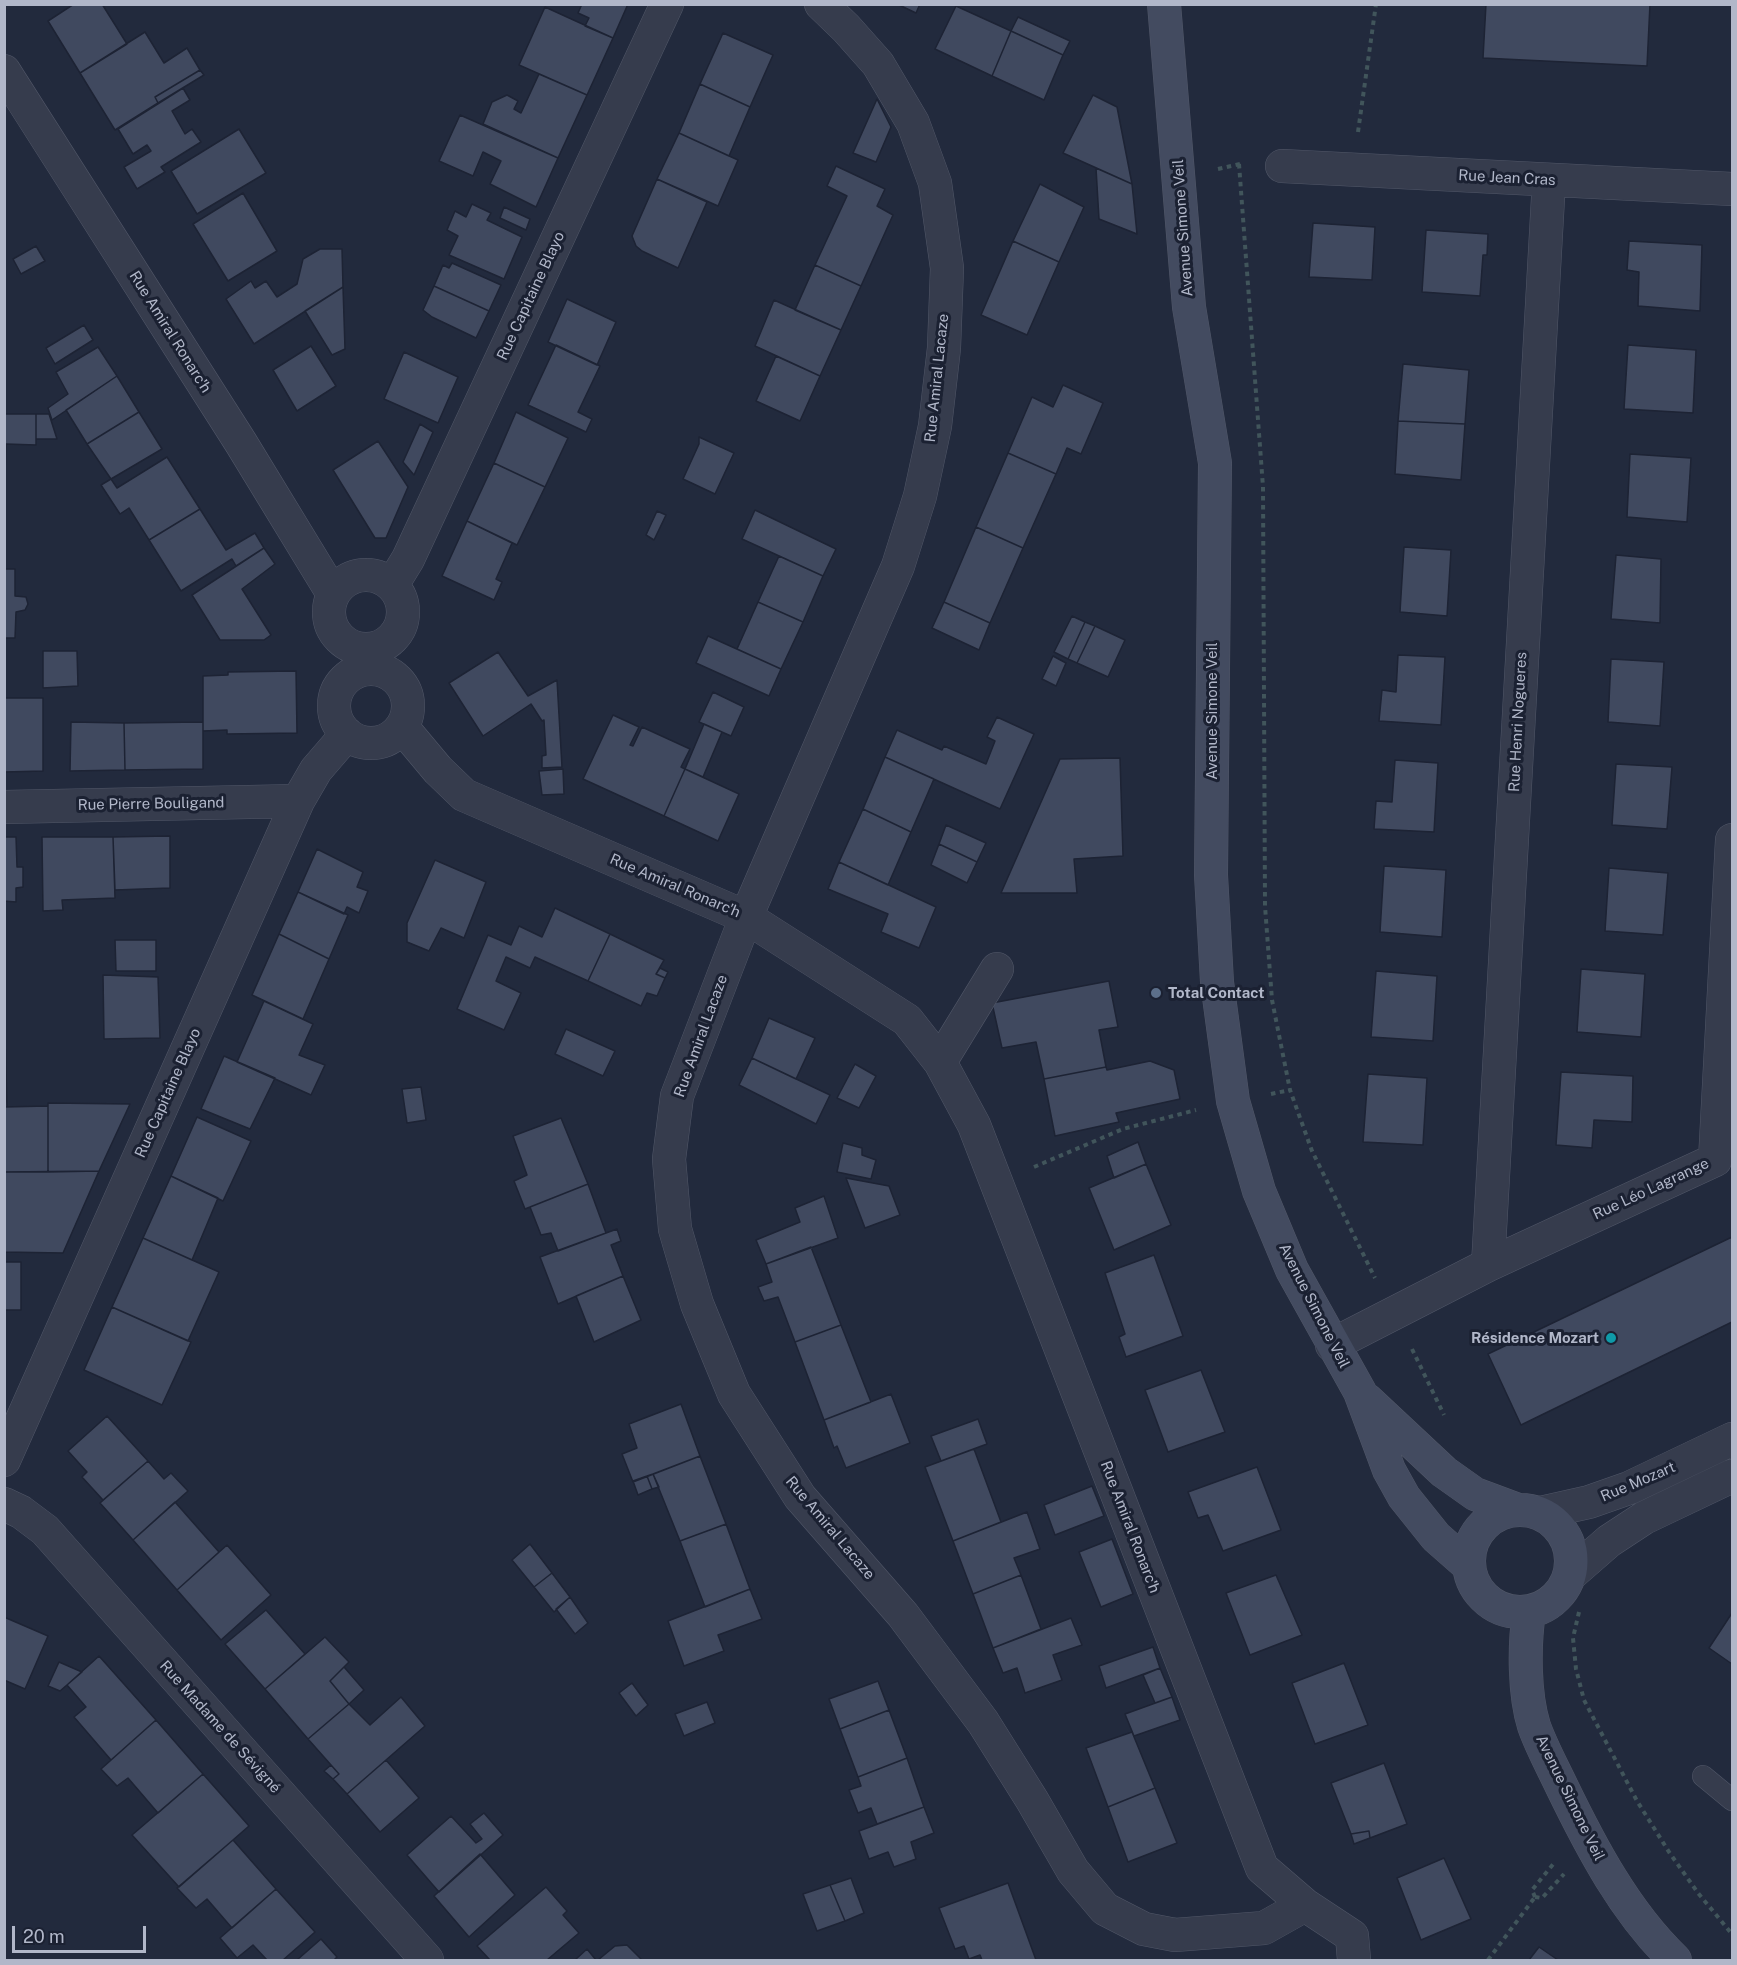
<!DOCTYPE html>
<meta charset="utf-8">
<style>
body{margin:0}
#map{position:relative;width:1737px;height:1965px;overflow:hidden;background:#222a3d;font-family:"Public Sans",sans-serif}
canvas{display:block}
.frame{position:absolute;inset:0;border:6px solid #b1b7c9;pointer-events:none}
.scale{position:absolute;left:12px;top:1926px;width:134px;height:27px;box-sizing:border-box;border:3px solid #b1b7c9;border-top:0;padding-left:8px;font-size:18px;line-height:21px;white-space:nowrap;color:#b1b7c9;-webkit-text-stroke:4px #1b2132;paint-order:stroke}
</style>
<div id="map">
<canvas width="1737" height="1965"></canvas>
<div class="frame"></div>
<div class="scale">20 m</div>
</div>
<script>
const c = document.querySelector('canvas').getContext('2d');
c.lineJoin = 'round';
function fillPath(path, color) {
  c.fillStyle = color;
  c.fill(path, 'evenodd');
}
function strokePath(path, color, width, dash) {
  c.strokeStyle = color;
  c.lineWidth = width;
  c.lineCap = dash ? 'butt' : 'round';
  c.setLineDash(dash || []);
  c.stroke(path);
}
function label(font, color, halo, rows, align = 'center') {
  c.font = font + ' "Public Sans",sans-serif';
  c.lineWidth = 6;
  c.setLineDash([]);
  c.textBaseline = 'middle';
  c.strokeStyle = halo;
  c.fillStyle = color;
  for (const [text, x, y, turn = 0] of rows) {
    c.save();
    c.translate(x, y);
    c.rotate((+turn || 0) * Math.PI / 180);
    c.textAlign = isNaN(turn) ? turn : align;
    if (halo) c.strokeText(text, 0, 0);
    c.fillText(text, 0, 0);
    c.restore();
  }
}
const building = new Path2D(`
 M74,4H102L127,44L80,73L48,21Z
 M582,4H628L613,38L585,26L589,18L578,13Z
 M897,4H920L916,13Z
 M1486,4H1650L1647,66L1483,58Z
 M956,6L1011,31L992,76L935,49Z
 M545,7L613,38L587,95L519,65Z
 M1018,17L1070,41L1063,55L1011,31Z
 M1011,31L1063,55L1044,100L992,76Z
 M145,32L164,63L187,48L200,70L155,97L158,103L115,130L80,73Z
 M723,33L773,55L750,107L700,84Z
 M200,70L204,75L158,103L155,97Z
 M539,74L587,95L558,158L483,124L492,102L507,95L518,101L514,109L521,113Z
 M700,84L750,107L729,156L679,133Z
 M183,88L190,100L172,111L185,134L192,129L201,142L161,167L165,172L137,189L124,167L151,151L147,145L133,154L118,129Z
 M1093,95L1117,107L1132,184L1063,153Z
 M877,99L891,127L876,162L853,153Z
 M460,115L558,158L536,207L490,184L501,161L483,152L473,176L439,161Z
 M239,129L266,173L197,214L171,171Z
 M679,133L738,160L718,206L657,179Z
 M836,166L885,189L877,206L893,215L861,286L815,265L847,196L827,186Z
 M1096,168L1132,184L1137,234L1099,219Z
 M657,179L707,202L678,268L642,251L636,246L632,236Z
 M1040,184L1084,207L1059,262L1013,241Z
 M243,193L277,251L228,281L193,224Z
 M472,204L491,213L487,220L522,237L504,279L449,255L458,236L447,230L455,211L466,217Z
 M504,207L530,219L526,230L500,218Z
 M1313,223L1375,227L1372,280L1309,277Z
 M1426,230L1488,234L1487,255H1483L1480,296L1422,292Z
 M1013,241L1059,262L1027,335L981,315Z
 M1629,241L1702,245L1700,311L1638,306L1639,272L1627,270Z
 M36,246L45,261L21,274L13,259Z
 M320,249H342L343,287L254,344L226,299L251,281L255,288L266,281L277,297L297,284L303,259Z
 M452,263L501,285L489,311L434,286L443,265L449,268Z
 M815,265L861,286L841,330L795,310Z
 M434,286L489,311L476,338L432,317L423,310Z
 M343,287L345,349L332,355L305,311Z
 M567,299L616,322L597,365L548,342Z
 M774,300L841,330L820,376L755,346Z
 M84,325L93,340L55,364L46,348Z
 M556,345L600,366L578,412L592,419L586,432L528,405Z
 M1628,345L1696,350L1693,413L1624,409Z
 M311,346L336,386L297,411L273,370Z
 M98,347L117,376L52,420L48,408L68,394L56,372Z
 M404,352L458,377L438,423L384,399Z
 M776,356L820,376L800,421L756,401Z
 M1403,364L1469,370L1465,424L1398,421Z
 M117,376L139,412L87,444L66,410Z
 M1063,385L1103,403L1081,454L1067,448L1056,474L1008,453L1032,397L1053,407Z
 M139,412L162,449L111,479L87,444Z
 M516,412L568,438L545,487L494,463Z
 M4,414H36V445L6,444L4,502Z
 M36,414H49L57,439H36Z
 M1398,421L1465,424L1461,480L1395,474Z
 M420,424L433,432L414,475L403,462Z
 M699,437L734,453L715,494L683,479L699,444Z
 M378,441L408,487L386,538H375L333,470Z
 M1008,453L1056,474L1023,548L976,527Z
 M1630,454L1691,458L1687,522L1627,517Z
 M167,457L200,509L149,540L129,508L120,514L101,485L111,479L117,488Z
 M494,463L545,487L517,545L467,521Z
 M200,509L226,550L255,533L264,548L236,566L232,559L181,591L149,540Z
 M755,510L836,549L823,576L742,539Z
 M657,511L666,515L654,540L646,535Z
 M467,521L512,543L496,579L502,582L494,600L442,576Z
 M976,527L1023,548L990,623L944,602Z
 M1404,547L1451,550L1447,616L1400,612Z
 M264,548L275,564L242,589L271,635L264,640H220L192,595Z
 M1616,555L1661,559L1660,623L1611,619Z
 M779,556L823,576L803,622L758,602Z
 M4,569H15V596L26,597L28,604L25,610L16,612L15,638H4Z
 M758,602L803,622L781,669L737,649Z
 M944,602L990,623L979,650L932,628Z
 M1072,616L1085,622L1068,659L1054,652Z
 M1085,622L1095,626L1077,663L1068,659Z
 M1095,626L1125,640L1108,677L1077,663Z
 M708,636L781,669L769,696L696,663Z
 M43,651H77L78,686L43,688Z
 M498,652L528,696L557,680L562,767L542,768V756L546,755L544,720L542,721L531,704L483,736L449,683Z
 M1398,655L1445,657L1441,725L1379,721L1382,690L1396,692Z
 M1053,656L1066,663L1056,686L1042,679Z
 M1611,659L1664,662L1660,726L1608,722Z
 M296,671L297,733L227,734V730L203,731V676L228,675V672Z
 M713,692L744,707L731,736L699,722Z
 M4,698H43V771L4,772Z
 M613,715L639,727L630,745L633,746L642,727L690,749L681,767L685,769L664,816L583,779Z
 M997,717L1034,734L1000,809L885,757L897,730L942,750L944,746L986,764L995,741L987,737Z
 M71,722L124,723L125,770L70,771Z
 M203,722V769L125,770L124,723Z
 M704,724L722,732L703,777L685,769Z
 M885,757L934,779L911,832L863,809Z
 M1120,758L1123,856L1074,859L1077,893H1001L1060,759Z
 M1395,760L1438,763L1434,832L1374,829L1376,801L1392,802Z
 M1616,764L1672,767L1667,829L1612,825Z
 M563,769L564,794L542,795L539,771Z
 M685,769L739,794L718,841L664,816Z
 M863,809L911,832L888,885L839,862Z
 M946,825L986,843L977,862L939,844Z
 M170,836V888L115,890L113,837Z
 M4,837H16L17,867H23V887L16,888V902L4,901Z
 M42,837H113L115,898L62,900L63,910L43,911Z
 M939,844L977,862L967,883L931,865Z
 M317,849L363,872L357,887L368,891L359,913L347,907L344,914L298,892Z
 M435,860L486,882L464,938L441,928L429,951L407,942V923Z
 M839,862L936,907L919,948L881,932L888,914L828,889Z
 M1384,866L1446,870L1442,937L1380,932Z
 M1609,868L1668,873L1663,935L1605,931Z
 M298,892L348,915L329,959L279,934Z
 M555,908L610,934L588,981L535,957L530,968L506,957L496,981L521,993L504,1030L457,1009L488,935L511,945L519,926L542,937Z
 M279,934L329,959L303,1019L252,995Z
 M610,934L664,960L656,974L665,978L657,996L647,993L641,1006L588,981Z
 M115,940H156V971H116Z
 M660,968L668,972L665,978L656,974Z
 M1581,969L1645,974L1641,1037L1577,1032Z
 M1376,971L1437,976L1433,1041L1371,1037Z
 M103,975L158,977L160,1038L104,1039Z
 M1109,981L1118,1027L1099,1030L1106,1067L1044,1079L1036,1042L1002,1048L992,1003Z
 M264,1001L313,1024L299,1055L325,1065L311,1095L237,1062Z
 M769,1018L815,1038L796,1079L752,1058Z
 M566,1029L615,1051L603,1076L555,1054Z
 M4,1039H5L7,1107H4Z
 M224,1056L275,1078L250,1129L201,1109Z
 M752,1058L830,1095L816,1124L739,1085Z
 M1150,1061L1174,1070L1180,1099L1116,1113L1119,1122L1055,1136L1044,1079L1106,1067L1107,1070Z
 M855,1064L876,1076L859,1108L837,1098Z
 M1561,1072L1633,1076L1632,1122L1594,1120L1592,1148L1556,1145Z
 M1368,1074L1427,1078L1423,1145L1363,1142Z
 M421,1087L426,1120L407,1123L402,1089Z
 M48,1103L130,1104L99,1171L48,1172Z
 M48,1106V1172H4V1107Z
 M197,1117L251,1141L223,1201L171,1176Z
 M561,1118L588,1184L525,1209L514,1181L527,1175L513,1136Z
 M1138,1142L1146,1164L1114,1178L1107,1156Z
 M843,1143L862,1148V1155L876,1160L871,1179L837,1172Z
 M1146,1164L1171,1225L1114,1250L1089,1188Z
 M99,1171L63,1253L4,1252V1172Z
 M171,1176L218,1198L192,1260L143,1238Z
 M846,1178L889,1186L900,1215L865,1228Z
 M588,1184L606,1233L558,1251L551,1233L541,1235L530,1207Z
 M824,1196L838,1238L766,1264L756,1240L800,1222L795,1208Z
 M617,1229L621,1241L611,1245L623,1276L558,1304L540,1257Z
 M1732,1237V1322L1521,1425L1488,1354Z
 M143,1238L219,1272L188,1341L112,1307Z
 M811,1247L841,1325L795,1342L778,1297L764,1301L758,1287L772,1282L766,1264Z
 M1154,1255L1183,1336L1126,1357L1119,1337L1125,1334L1105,1273Z
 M4,1262H21V1310H4Z
 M623,1276L641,1320L594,1342L576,1296Z
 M112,1307L191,1342L162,1405L84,1370Z
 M841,1325L871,1402L824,1420L795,1342Z
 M1201,1370L1225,1432L1168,1452L1145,1390Z
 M891,1394L910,1443L846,1468L837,1446L834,1448L824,1420Z
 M681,1404L700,1456L633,1482L622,1454L637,1448L629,1424Z
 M107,1416L148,1461L103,1500L82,1477L87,1472L68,1451Z
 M978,1419L987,1444L941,1461L931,1436Z
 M974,1449L1001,1522L953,1541L925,1467Z
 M700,1456L726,1524L680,1541L653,1474Z
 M148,1461L164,1479L171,1473L188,1491L133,1540L100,1503Z
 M1257,1467L1281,1530L1223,1551L1208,1515L1198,1518L1188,1492Z
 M653,1474L659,1487L652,1489L647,1476Z
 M647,1476L652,1489L638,1495L633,1481Z
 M1092,1486L1104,1516L1055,1535L1044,1505Z
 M175,1502L219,1552L177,1590L133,1540Z
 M1027,1512L1040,1549L1014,1558L1021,1575L973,1594L953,1541Z
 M726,1524L750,1589L705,1607L680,1541Z
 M1112,1539L1133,1594L1101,1607L1079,1552Z
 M530,1544L552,1573L534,1587L512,1560Z
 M227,1545L271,1595L221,1640L177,1590Z
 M552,1573L570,1597L554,1612L534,1587Z
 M1021,1575L1041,1629L993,1648L973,1594Z
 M1276,1575L1302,1635L1250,1655L1226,1593Z
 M750,1589L762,1619L718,1635L724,1651L684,1666L668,1621Z
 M570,1597L588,1623L575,1634L556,1609Z
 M266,1610L305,1654L265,1689L225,1644Z
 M1732,1613V1664L1709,1648Z
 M4,1617L48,1636L25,1689L4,1680Z
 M1071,1618L1082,1645L1053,1655L1062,1680L1025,1693L1017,1668L1003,1673L993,1648Z
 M325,1637L349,1662L330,1681L349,1704L308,1739L265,1689Z
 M1153,1647L1160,1668L1106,1688L1099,1666Z
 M99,1656L156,1720L111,1760L74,1717L86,1707L67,1685Z
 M59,1662L82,1672L60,1691L48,1686Z
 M1344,1663L1368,1725L1315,1744L1292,1683Z
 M344,1667L364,1690L349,1704L330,1681Z
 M1160,1668L1172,1697L1155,1703L1143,1675Z
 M878,1681L889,1710L840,1729L829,1699Z
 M632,1683L648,1705L636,1716L619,1693Z
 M401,1697L425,1726L347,1794L333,1779L339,1774L308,1739L349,1704L370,1725Z
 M1172,1697L1180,1720L1134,1736L1125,1714Z
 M707,1702L715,1723L684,1736L675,1714Z
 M889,1710L907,1758L858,1777L840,1729Z
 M156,1720L203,1774L158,1813L128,1778L117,1786L101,1769Z
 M1132,1732L1155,1788L1108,1807L1086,1748Z
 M907,1758L924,1807L877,1824L871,1808L858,1813L849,1790L861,1786L858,1777Z
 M386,1760L419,1798L380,1832L347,1794Z
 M1384,1763L1407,1824L1370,1838L1369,1831L1351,1834L1331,1783Z
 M331,1765L339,1774L333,1779L324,1771Z
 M203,1774L249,1826L179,1887L132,1835Z
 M1155,1788L1177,1843L1128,1862L1108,1807Z
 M924,1807L934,1833L911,1842L916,1859L894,1867L888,1852L869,1859L859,1831Z
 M484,1813L503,1835L439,1892L407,1855L451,1816L476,1843L482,1839L470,1824Z
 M1369,1831L1370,1838L1354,1844L1351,1834Z
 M233,1840L276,1889L232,1928L207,1899L196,1908L177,1888Z
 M480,1854L515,1895L469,1937L434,1896Z
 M1444,1858L1471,1919L1421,1940L1397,1878Z
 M851,1878L864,1913L845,1921L830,1885Z
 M1008,1883L1036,1960H982L980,1955L969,1959L964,1946L955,1949L939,1908Z
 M830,1885L845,1921L817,1931L803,1894Z
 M546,1887L567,1911L563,1915L579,1933L547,1960H490L477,1946Z
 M276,1889L315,1932L283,1960H267L253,1945L237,1958L220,1938Z
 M321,1939L337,1957L334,1960H297Z
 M627,1945L642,1960H598L615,1946Z
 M1539,1947L1558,1960H1529Z
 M587,1949L596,1960H575Z`);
const path = new Path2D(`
 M1358,132L1376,4
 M1239,164L1263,487L1265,906L1272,1000L1290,1090L1312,1151L1375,1278
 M1218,169L1240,164
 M1271,1094L1290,1090
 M1034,1167L1123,1129L1196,1110
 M1412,1349L1444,1415
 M1579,1612L1573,1638L1576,1669L1584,1700L1637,1801L1669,1852L1698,1893L1732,1934
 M1535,1897L1532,1890L1555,1862
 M1535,1897L1542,1898L1564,1874
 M1488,1960L1535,1897`);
const service = new Path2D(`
 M1703,1776L1732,1800`);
const minor = new Path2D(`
 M821,4L846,28L878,64L913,123L935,183L947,268L944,348L935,426L920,496L898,566L746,917L677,1096L669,1159L675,1229L697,1304L734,1394L800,1497L903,1615L983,1722L1032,1800L1073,1871L1105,1909L1144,1929L1175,1935L1264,1928L1305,1905
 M4,71L241,443L333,594
 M1282,166L1732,189
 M329 612a37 37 0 1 1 74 0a37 37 0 1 1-74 0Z
 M392,585L408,559L667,4
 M334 706a37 37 0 1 1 74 0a37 37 0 1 1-74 0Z
 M402,727L438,770L464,795L746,917L907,1020L940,1062L974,1125L1262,1868L1305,1905L1352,1936L1354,1960
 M4,807L298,801
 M940,1062L997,969
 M1488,1265L1549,180
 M1332,1345L1488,1265L1715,1160L1732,840
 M4,1460L298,801L316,770L347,734
 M4,1504L21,1512L45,1530L427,1960
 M1540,1513L1589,1502L1629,1488L1732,1439
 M1570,1575L1609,1541L1644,1518L1732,1476`);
const secondary = new Path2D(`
 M1164,4L1189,307L1215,463L1211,875L1217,982L1233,1101L1259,1191L1292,1270L1360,1392L1389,1470L1404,1497L1436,1537L1469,1566
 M1367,1400L1444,1472L1475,1494L1518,1510
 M1469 1561a51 51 0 1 1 102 0a51 51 0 1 1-102 0Z
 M1529,1612C1524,1646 1524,1694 1534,1726C1541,1746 1552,1766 1561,1785C1591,1847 1625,1912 1675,1960`);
const markers = [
 [1156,993,6,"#5c6f8a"],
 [1611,1338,6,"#0f9aa8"]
];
const streetNames = [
 ["Rue Jean Cras",1507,178,3],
 ["Avenue Simone Veil",1183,228,-94],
 ["Rue Capitaine Blayo",531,296,-65],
 ["Rue Amiral Ronarc'h",170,332,58],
 ["Rue Amiral Lacaze",937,378,-84],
 ["Avenue Simone Veil",1212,711,-90],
 ["Rue Henri Nogueres",1518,722,-87],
 ["Rue Pierre Bouligand",151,804,-1],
 ["Rue Amiral Ronarc'h",675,886,23],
 ["Rue Amiral Lacaze",701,1036,-70],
 ["Rue Capitaine Blayo",168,1093,-66],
 ["Rue Léo Lagrange",1651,1189,-25],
 ["Avenue Simone Veil",1314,1306,63],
 ["Rue Mozart",1638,1482,-23],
 ["Rue Amiral Ronarc'h",1130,1527,69],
 ["Rue Amiral Lacaze",830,1528,50],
 ["Rue Madame de Sévigné",220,1727,48],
 ["Avenue Simone Veil",1570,1798,64]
];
const poiNames = [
 ["Total Contact",1168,993],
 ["Résidence Mozart",1599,1338,"right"]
];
fillPath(building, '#40495f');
strokePath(building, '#1d2334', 1.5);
strokePath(service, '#515768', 22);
strokePath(minor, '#515768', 34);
strokePath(secondary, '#515768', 34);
strokePath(path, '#41555b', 4, [4.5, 4.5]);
strokePath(service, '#363c4d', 21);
strokePath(minor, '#363c4d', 33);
strokePath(secondary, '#434b60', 33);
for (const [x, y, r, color] of markers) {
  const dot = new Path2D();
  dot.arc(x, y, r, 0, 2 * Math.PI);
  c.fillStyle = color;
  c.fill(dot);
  strokePath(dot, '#1b2132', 2);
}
label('15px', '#b1b7c9', '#1b2132', streetNames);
label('bold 15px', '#b1b7c9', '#1b2132', poiNames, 'left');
</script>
